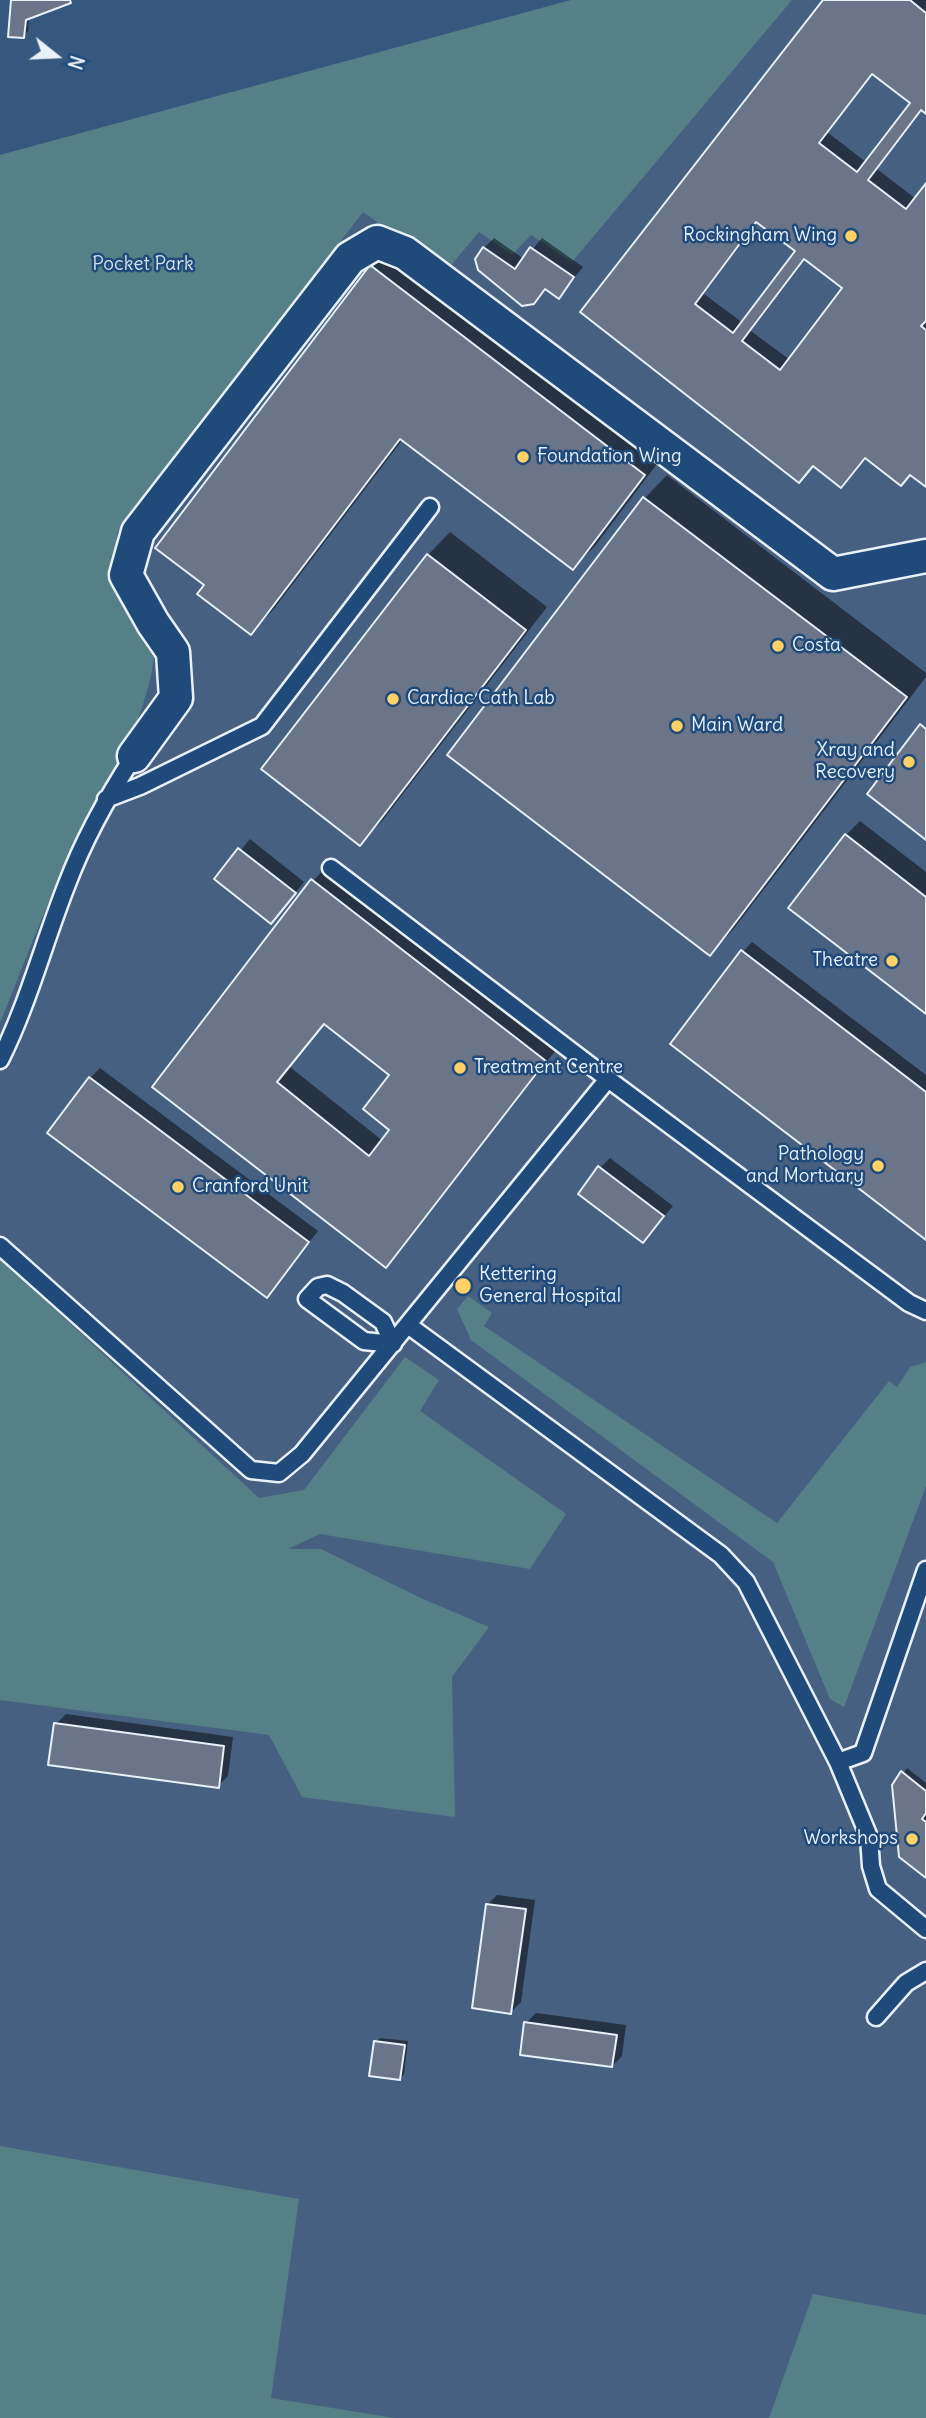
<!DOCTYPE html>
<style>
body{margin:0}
#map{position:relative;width:926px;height:2418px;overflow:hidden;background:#36577e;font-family:Delius,sans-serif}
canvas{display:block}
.north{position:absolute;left:21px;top:21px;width:70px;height:70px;-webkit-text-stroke:5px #1f4a7a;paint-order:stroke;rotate:108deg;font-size:19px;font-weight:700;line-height:28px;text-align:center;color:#e8f1f8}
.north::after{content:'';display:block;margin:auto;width:24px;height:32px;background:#e8f1f8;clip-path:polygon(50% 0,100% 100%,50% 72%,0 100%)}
</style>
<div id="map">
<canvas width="926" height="2418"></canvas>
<div class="north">N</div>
</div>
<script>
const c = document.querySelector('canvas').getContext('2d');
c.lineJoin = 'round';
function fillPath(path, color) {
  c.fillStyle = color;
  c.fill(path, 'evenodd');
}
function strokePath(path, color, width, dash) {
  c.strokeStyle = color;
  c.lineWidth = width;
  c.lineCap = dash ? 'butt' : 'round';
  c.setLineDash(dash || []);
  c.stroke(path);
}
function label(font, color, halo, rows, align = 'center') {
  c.font = font + ' Delius,sans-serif';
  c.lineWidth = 5;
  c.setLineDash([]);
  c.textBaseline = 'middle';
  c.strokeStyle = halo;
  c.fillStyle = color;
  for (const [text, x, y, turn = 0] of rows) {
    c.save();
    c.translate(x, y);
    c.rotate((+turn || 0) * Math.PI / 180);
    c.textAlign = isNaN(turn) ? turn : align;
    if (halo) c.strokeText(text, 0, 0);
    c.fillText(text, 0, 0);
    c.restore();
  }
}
const built = new Path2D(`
 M571,0H926V2418H0V155Z`);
const green = new Path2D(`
 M571,0H792L572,262L531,235L512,255L479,232L446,271L363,212L117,533L114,577L133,626L154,658C142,740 91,809 57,884C36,929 19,977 0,1023V155Z
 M0,1259L259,1498L304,1490L405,1357L439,1380L420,1411L566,1514L530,1569L320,1534L288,1549H321L423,1599L489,1627L452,1677L455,1817L302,1797L269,1735L0,1700Z
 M468,1296L492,1313L484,1326L777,1523L889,1381L897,1387L910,1367L926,1362V1486L844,1707L830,1699L773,1562L471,1340L457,1309Z
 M0,2146L299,2199L271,2398L394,2418H0Z
 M813,2294L926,2315V2418H769Z`);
const shadow = new Path2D(`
 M13,0H72L29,17L28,31L23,36Z
 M825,0H926V112L922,109L877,169L916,199L926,185V485L911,474L901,484L866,457L841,486L813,465L582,311ZM874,72L913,102L866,162L827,132ZM758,221L797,250L743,323L704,294ZM806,258L845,287L790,360L751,331Z
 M494,238L524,259L542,238L583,267L559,296L547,288L534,302L484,248Z
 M394,244L666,452L595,546L573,568L403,439L273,610L251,633L371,267Z
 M667,475L926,673V677L732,931L710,953L449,755L645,498Z
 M450,532L547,607L382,821L360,843L428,555Z
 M860,821L926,872V1012L846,835Z
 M250,839L304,882L280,912L217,879Z
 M327,866L559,1046L400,1251L385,1266L154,1086L313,881ZM325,1023L391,1075L392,1130L383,1141L290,1067Z
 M752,942L926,1075V1237L743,952Z
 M100,1068L318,1231L267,1295L90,1078Z
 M610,1158L673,1206L643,1241L600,1168Z
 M66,1714L233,1737L228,1776L218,1786L56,1724Z
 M907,1768L926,1783V1875L894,1786Z
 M497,1895L535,1900L521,2002L511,2012L487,1905Z
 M536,2013L626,2025L622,2056L612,2066L526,2023Z
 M380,2038L408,2041L404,2074L400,2079L376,2042Z`);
const building = new Path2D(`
 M11,0H70L71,3L26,20L24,38L8,37Z
 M823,0H910L926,13V114L921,110L868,180L906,209L926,183V321L921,326L926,330V487L910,475L901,486L865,458L841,488L813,466L799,483L580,312ZM872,74L910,103L857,172L819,143ZM756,222L795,251L733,333L695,304ZM804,259L842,288L780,370L742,341Z
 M483,247L515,269L530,247L574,277L559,299L545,289L534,304L522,306L478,270L475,259Z
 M370,265L645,475L573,570L400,439L251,635L197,594L204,585L155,548Z
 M643,497L907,697L710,956L447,755Z
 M427,554L526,630L360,846L261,769Z
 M920,724L926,729V840L867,794Z
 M845,834L926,897V1014L788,908Z
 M238,848L296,893L271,924L214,879Z
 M311,879L546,1061L386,1268L152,1087ZM324,1024L389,1075L363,1109L389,1130L369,1156L277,1082Z
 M741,950L926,1092V1240L670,1044Z
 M89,1077L309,1242L267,1298L47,1133Z
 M598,1166L664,1216L643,1243L578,1194Z
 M54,1723L224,1746L219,1788L48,1765Z
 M901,1771L926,1791V1813L922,1819L926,1822V1878L899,1857L892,1785Z
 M486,1904L526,1909L511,2014L472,2008Z
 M524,2022L617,2035L612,2067L520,2055Z
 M374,2041L405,2045L400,2080L369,2076Z`);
const lane = new Path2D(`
 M106,799L140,786L262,726L430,507
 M331,868L608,1079L909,1303L926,1311
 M0,1060C28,1004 44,942 67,884C84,839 108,796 134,756
 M0,1246L251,1470L279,1473L302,1454L608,1079
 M327,1285L343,1293L383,1322L393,1344L364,1341L307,1299L318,1287Z
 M408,1325L721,1555L746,1582L838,1762L869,1837L871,1866L878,1889L926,1929
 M838,1762L863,1753L926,1570
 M876,2017L906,1983L926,1971`);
const street = new Path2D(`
 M134,756L176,698L173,652L153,623L126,575L138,532L350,258L377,242L405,253L833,574L926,556`);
const markers = [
 [851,236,7,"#ffd166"],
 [523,457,7,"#ffd166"],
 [778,646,7,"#ffd166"],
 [393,699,7,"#ffd166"],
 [677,726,7,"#ffd166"],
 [909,762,7,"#ffd166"],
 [892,961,7,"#ffd166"],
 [460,1068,7,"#ffd166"],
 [878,1166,7,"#ffd166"],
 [178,1187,7,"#ffd166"],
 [463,1286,9,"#ffd166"],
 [912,1839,7,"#ffd166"]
];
const poiNames = [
 ["Rockingham Wing",837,236,"right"],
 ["Foundation Wing",537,457],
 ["Costa",792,646],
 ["Cardiac Cath Lab",407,699],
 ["Main Ward",691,726],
 ["Xray and",895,751,"right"],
 ["Recovery",895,773,"right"],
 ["Theatre",878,961,"right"],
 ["Treatment Centre",474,1068],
 ["Pathology",864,1155,"right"],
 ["and Mortuary",864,1177,"right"],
 ["Cranford Unit",192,1187],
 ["Kettering",479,1275],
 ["General Hospital",479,1297],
 ["Workshops",898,1839,"right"]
];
const parkNames = [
 ["Pocket Park",143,265]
];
fillPath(built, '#466081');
fillPath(green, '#558088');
fillPath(shadow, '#0007');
fillPath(building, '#6a7589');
strokePath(building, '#e8f1f8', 2);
strokePath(lane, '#e8f1f8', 21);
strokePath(street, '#e8f1f8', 37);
strokePath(lane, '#1f4a7a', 16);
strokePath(street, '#1f4a7a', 32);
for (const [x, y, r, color] of markers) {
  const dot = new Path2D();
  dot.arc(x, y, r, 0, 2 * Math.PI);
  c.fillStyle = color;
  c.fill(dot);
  strokePath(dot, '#1f4a7a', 2.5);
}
label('19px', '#e8f1f8', '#1f4a7a', poiNames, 'left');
label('19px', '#d2e0e7', '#1f4a7a', parkNames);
</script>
